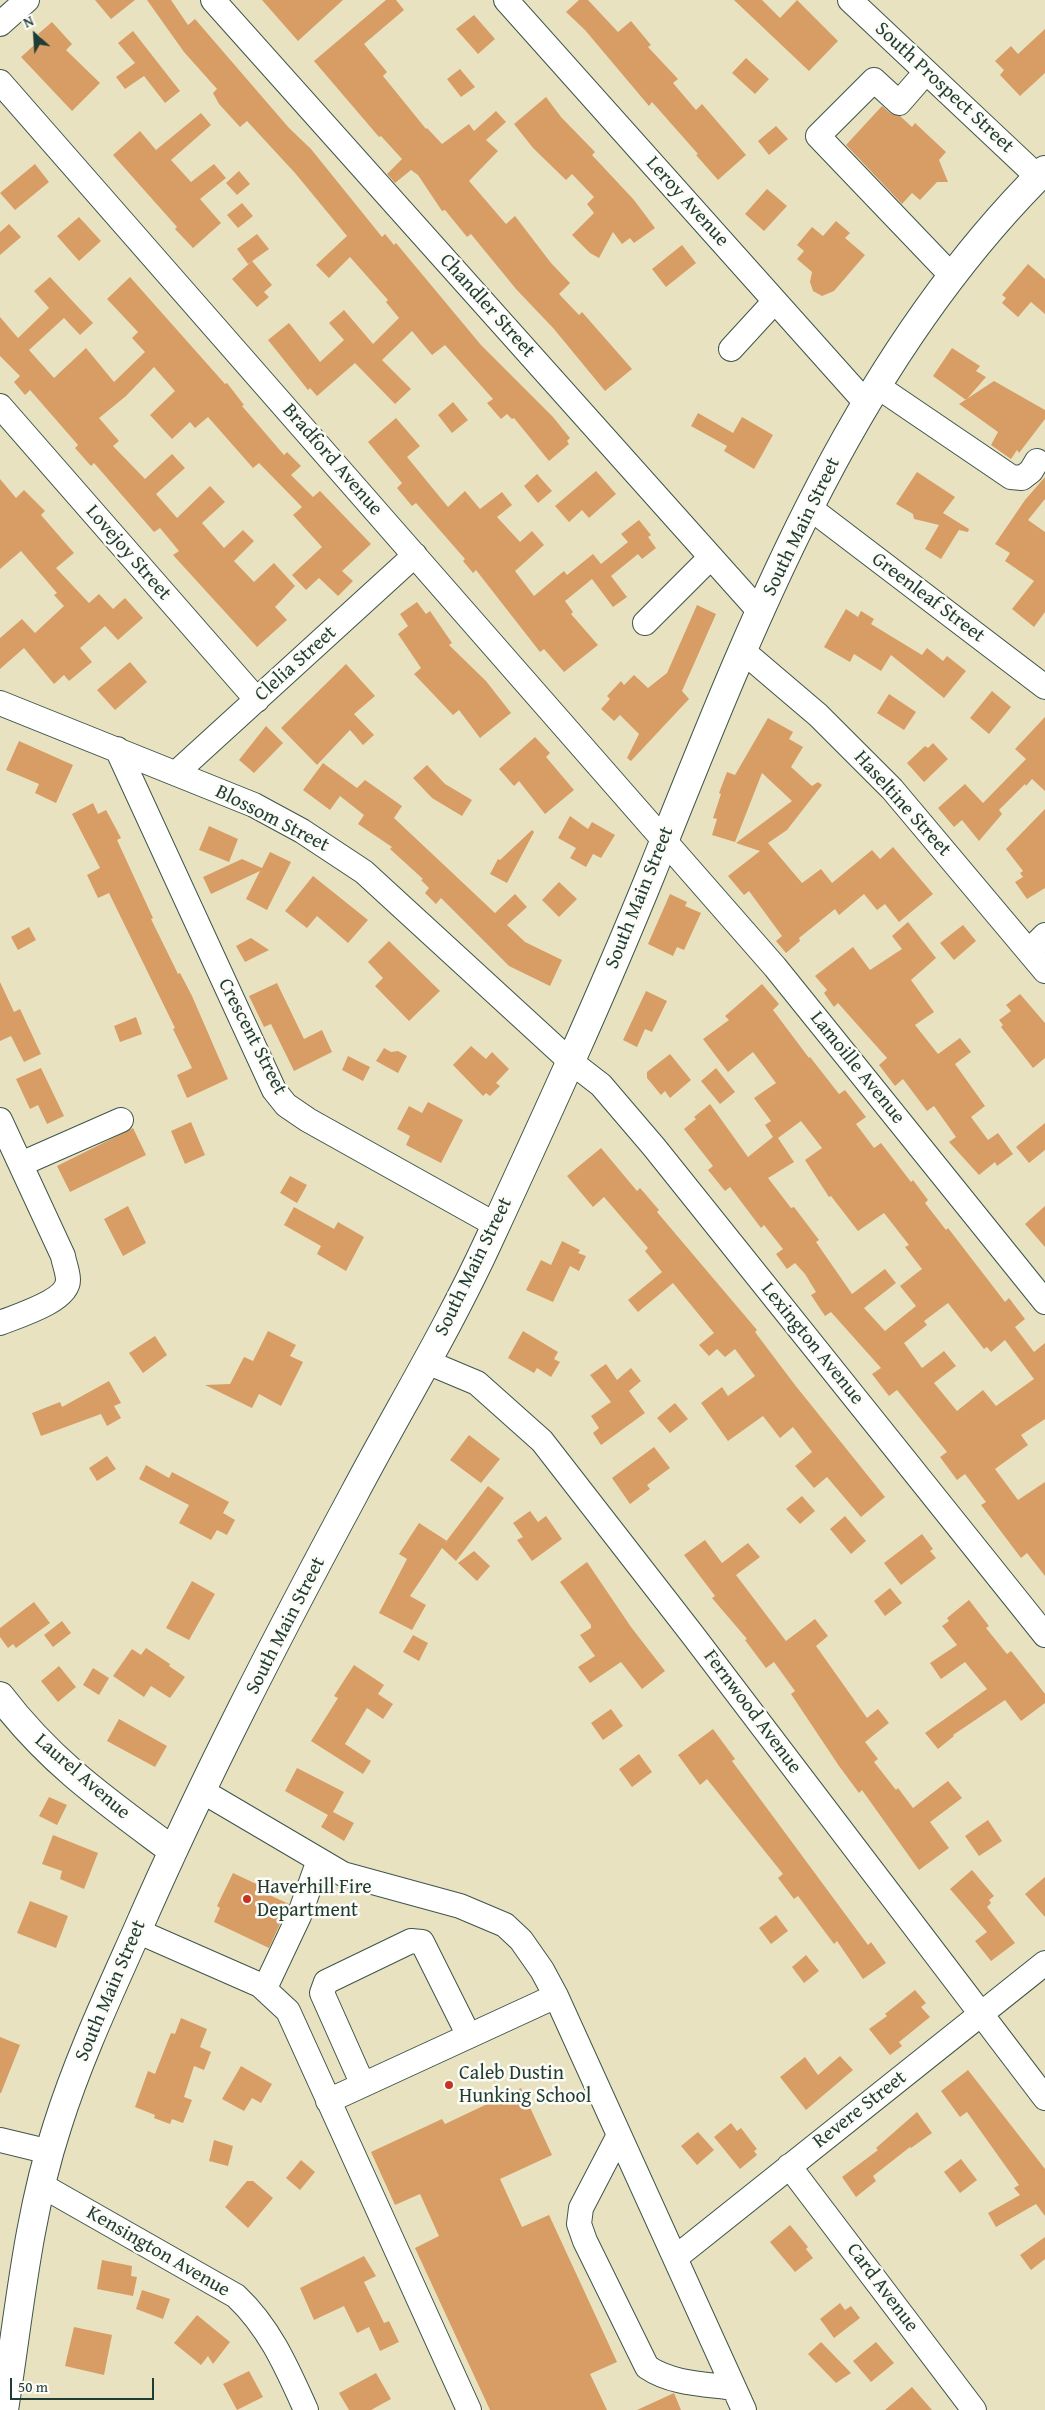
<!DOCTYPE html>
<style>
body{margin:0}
#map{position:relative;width:1045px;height:2410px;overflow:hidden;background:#e9e2c1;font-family:"Gentium Book Plus",serif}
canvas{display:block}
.north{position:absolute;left:10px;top:10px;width:50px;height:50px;-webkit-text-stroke:4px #fdfcf7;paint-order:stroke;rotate:334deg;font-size:14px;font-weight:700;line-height:20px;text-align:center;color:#1f3d34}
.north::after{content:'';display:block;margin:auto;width:18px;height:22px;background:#1f3d34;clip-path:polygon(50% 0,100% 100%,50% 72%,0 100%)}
.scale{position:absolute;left:10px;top:2378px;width:144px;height:22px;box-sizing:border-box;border:2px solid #1f3d34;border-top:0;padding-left:6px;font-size:15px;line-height:18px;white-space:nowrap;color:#1f3d34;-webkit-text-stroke:4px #fdfcf7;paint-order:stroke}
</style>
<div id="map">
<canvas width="1045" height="2410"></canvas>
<div class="north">N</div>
<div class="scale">50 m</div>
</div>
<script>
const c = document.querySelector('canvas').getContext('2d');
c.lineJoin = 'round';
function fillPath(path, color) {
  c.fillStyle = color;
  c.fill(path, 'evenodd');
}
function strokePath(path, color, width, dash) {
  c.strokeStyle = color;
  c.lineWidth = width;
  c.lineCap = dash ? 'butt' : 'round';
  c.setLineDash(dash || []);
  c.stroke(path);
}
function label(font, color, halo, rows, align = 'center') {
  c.font = font + ' "Gentium Book Plus",serif';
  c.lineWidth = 5;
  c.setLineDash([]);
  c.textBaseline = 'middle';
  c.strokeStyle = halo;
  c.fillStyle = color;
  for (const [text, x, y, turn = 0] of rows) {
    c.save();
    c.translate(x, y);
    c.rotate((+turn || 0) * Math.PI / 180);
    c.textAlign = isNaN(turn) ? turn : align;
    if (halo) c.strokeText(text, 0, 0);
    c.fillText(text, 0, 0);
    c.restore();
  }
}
const building = new Path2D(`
 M95,0H135L111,19Z
 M147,0H171L188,25L195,19L289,128L311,149L382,237L385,234L394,245L396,243L481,345L553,417L570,438L567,441L569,444L549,461L514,418L512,419L507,414L501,419L487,403L493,399L445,345L432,355L412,331L382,360L411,389L395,404L355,363L317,396L310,388L308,390L268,340L289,323L320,362L344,340L329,323L344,310L373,344L399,318L386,302L388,300L350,257L329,278L316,265L347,236L295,173L247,121L240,127L219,104L213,93L217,89L184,52Z
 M262,0H343L298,41Z
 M386,0H396L404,10L364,44L387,72L383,76L426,129L427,128L442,144L469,124L474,131L496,111L506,122L486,140L498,151L469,181L506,224L515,216L551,263L570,283L559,294L579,315L582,312L632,369L605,391L554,329L516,289L471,234L467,237L445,210L442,211L418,175L411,170L395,183L387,174L402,159L381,136L379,137L314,61Z
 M579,0H588L618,32L631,21L651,45L648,47L678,79L673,83L696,110L702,104L746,155L718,180L696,155L698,154L652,102L649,106L585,30L566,12Z
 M734,0H762L780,18L797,0L838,41L809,71Z
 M474,15L495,39L478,54L456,29Z
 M52,22L72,44L66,50L100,83L72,111L21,57L42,38L38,34Z
 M1045,29V73L1020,96L1000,75L1004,70L995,61L1011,46L1018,54Z
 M133,31L180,91L165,103L144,76L125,89L116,77L135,63L118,43Z
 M746,58L769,79L755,94L732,73Z
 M460,69L475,87L461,97L447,79Z
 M546,97L561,117L595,152L592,155L634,200L655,228L634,243L630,238L622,244L613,232L599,258L590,253L572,235L594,213L587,204L594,197L572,174L566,180L533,148L514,124Z
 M882,106L890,113L900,116L912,127L915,123L946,152L939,160L948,182H937L920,200L912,193L902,204L846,145Z
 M201,113L211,125L171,160L191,182L214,164L226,178L200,199L221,223L193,248L175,229L177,227L113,155L140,131L156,150Z
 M776,126L788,139L769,155L758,141Z
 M35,164L49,182L15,210L0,193Z
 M239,171L250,184L237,195L226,183Z
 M767,189L787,206L764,231L745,214Z
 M242,203L253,216L238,228L227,215Z
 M79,217L101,241L79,261L57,236Z
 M836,221L850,233L845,238L865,255L834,291L822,296L813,291L810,282L812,272L797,259L804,251L797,245L812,227L823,236Z
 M9,224L21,237L0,255V232Z
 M257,234L269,249L248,264L237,249Z
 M682,245L696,263L666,287L652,269Z
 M252,261L272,285L264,292L269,297L257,307L232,279Z
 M1028,264L1045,279V314L1031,302L1018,317L1002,303L1006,298L1002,295Z
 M50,277L93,323L80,335L64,318L29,350L54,378L86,348L114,382L145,352L132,338L138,332L107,299L130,277L225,384L227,383L244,405L242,406L284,455L287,452L301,466L291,475L313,497L320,491L371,544L342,571L353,581L338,596L319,578L306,590L292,575L322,547L293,515L302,507L259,463L253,468L208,417L195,428L190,422L172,439L150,415L175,391L154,367L126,396L99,418L119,441L113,446L145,479L172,454L185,468L156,494L177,518L210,486L225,502L202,523L224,548L243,530L254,541L234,561L254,582L274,563L295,586L275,607L287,620L257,647L173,555L179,551L160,528L154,532L94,463L91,466L75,448L78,445L30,390L25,395L14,382L20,376L0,356V317L18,338L49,308L34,291Z
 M952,348L980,366L976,371L986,377L966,400L933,376Z
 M994,381L1045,410V419L1019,453L1017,450L1011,459L991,445L998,432L959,404Z
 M453,402L468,420L452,433L438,415Z
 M698,413L733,433L742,417L773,435L754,469L724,451L727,446L691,426Z
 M396,418L420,446L407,457L448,507L465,491L480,509L502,492L512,505L497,517L520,542L532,531L544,545L515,571L534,596L564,571L567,575L593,554L601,564L628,542L621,534L639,520L651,535L648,537L656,548L642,559L638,554L611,576L627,597L613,607L592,579L565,601L573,612L571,614L598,645L564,672L544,649L540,652L476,570L473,573L463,561L465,559L416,503L412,506L397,488L402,483L368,442Z
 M596,471L616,494L589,518L582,510L569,522L555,506Z
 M917,472L955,497L943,513L969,529L968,532L959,530L941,559L925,549L939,525L914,519L913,514L896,504Z
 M537,474L552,491L538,503L524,486Z
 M1045,477V499L1028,520L1045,532V612L1034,627L1012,609L1034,581L1005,561L1010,553L995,544L1025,500Z
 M0,479L16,498L24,490L45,511L41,515L74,553L56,568L89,603L99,594L113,609L125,598L143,618L118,640L105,626L80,648L92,662L69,681L64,675L54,684L24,648L0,669V638L22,619L35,633L64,606L54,595L57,593L21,551L0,569Z
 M417,602L426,614L430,611L452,643L449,645L486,681L511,713L480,738L459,710L453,715L414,674L421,668L398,634L408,626L400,614Z
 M697,605L716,614L682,691L689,699L631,761L627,758L639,734L620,715L614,721L601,709L610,699L607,696L621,681L624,685L634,675L648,688L667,673Z
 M846,609L858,617L861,611L874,619L871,624L922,655L927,648L943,661L947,656L966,671L944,698L891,655L881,671L854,654L850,662L824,647Z
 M130,662L147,682L115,710L97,690Z
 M346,664L375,696L354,714L374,735L363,745L350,730L317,765L281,728Z
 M992,691L1011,707L989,734L970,718Z
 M889,694L916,712L904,730L877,713Z
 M1045,717V791L1032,779L1026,786L1025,784L999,810L1002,814L979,841L962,820L954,827L938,808L965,784L983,803L1026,759L1015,749Z
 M768,718L793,732L789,739L803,747L791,767L812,786L818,782L822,785L787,830L768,843L802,883L821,869L832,883L872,850L880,859L893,847L933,894L899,922L885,904L877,910L864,894L839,915L835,909L799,938L800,941L786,953L776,941L782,936L749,891L744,895L728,876L760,851L736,843L792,801L762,773L735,842L712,835L717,819L713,818L721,794L719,793L727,772L735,775Z
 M266,726L283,743L254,773L239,760Z
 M535,737L550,753L546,757L574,790L545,814L519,781L514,786L499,769Z
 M19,741L73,765L56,803L35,793L39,784L6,770Z
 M933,743L948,759L924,782L907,763L925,746L928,748Z
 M323,763L357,788L365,780L402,806L394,818L495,913L515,894L527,907L507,925L525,942L562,960L550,986L509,966L441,898L436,904L425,893L429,888L421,880L423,879L390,849L392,847L358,824L364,815L340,796L330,810L303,790Z
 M427,765L445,784L472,800L462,816L432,798L413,778Z
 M93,803L98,814L106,810L121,838L117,840L153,918L151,919L178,974L180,973L192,996L228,1079L187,1098L177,1075L192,1068L173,1029L175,1028L109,893L98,898L87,875L100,868L72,814Z
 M1045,809V888L1027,899L1015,882L1023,877L1020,873L1023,871L1006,849Z
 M570,816L588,829L592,822L615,835L601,858L593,854L586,867L570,858L576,848L558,838Z
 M209,826L238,839L229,862L199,850Z
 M532,830L534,832L507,883L490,874L498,859L500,860Z
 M270,852L291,862L267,910L246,899L260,871L211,894L203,877L242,859L262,868Z
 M313,876L368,920L348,943L317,916L307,928L285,911Z
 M559,882L577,899L559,917L542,900Z
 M670,894L687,902L685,906L701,913L684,950L677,947L673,956L648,944Z
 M908,922L936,958L911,980L934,1012L915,1025L938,1054L960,1038L971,1052L955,1064L985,1106L971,1117L988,1140L998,1133L1013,1154L997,1166L995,1162L979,1175L949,1142L956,1137L934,1106L927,1111L903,1079L895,1086L879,1065L887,1058L838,1003L834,1007L824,993L827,990L815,976L853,947L870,970L902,949L892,936Z
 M963,925L976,941L954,960L940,943Z
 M29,927L36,940L18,950L11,937Z
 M251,938L269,950L245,962L236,946Z
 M389,941L440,991L409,1021L375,986L383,978L368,962Z
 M0,982L14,1012L20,1009L41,1054L24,1062L11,1036L0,1041Z
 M277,983L304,1039L322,1030L332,1052L294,1071L271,1024L264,1027L249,996Z
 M762,984L779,1004L773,1010L809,1058L810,1057L839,1094L845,1090L866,1117L856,1124L874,1148L881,1143L911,1182L913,1180L928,1200L925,1203L946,1230L948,1228L1005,1302L1009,1298L1025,1319L1015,1327L1034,1352L1045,1343V1419L1021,1435L1028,1445L995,1469L1018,1500L1045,1482V1576L1027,1553L1021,1558L981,1505L986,1502L965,1474L957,1480L940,1457L947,1452L897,1390L889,1396L872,1374L881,1368L831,1312L825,1316L811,1295L816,1292L805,1274L795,1263L787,1269L776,1254L783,1249L764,1225L761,1228L730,1187L725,1191L708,1170L713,1166L684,1129L696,1119L694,1117L710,1104L748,1157L773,1137L765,1125L771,1121L754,1098L776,1083L753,1052L728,1072L703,1039L729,1020L725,1016ZM801,1121L822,1148L805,1160L829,1197L831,1196L858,1231L884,1213L909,1245L905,1247L922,1269L900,1286L916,1306L885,1331L864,1308L896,1283L885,1269L852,1294L816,1242L819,1240L794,1207L791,1208L768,1178L794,1162L778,1138ZM948,1303L984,1349L987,1347L991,1352L1005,1340L1034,1379L996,1406L983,1390L957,1411L934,1383L956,1366L944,1351L922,1368L904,1343L927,1325L924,1321Z
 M646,991L667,1001L652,1032L645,1029L637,1047L623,1040Z
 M1020,994L1045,1023V1058L1033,1068L1001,1027L1003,1025L999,1020L1011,1011L1006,1005Z
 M136,1017L142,1034L120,1042L114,1026Z
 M471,1046L486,1059L492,1052L509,1069L496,1083L500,1086L490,1096L486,1093L483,1096L453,1065Z
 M384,1048L391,1052L398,1051L407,1056L398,1073L376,1061Z
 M670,1054L691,1080L670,1098L665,1091L661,1095L647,1078V1072Z
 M348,1056L370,1067L363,1081L342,1070Z
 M41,1068L64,1116L47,1124L38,1105L30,1109L16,1079Z
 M716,1068L735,1092L720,1104L701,1081Z
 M428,1102L463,1120L441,1163L406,1145L410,1136L397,1129L409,1106L422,1113Z
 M191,1122L205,1155L185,1164L171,1131Z
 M1045,1123V1150L1029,1163L1016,1147Z
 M133,1128L146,1155L70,1192L57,1166Z
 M601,1148L637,1191L640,1188L659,1210L657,1212L757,1330L755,1332L795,1385L885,1497L861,1517L827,1477L814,1488L795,1466L812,1452L793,1427L780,1438L763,1416L728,1441L701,1403L722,1387L728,1396L755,1376L735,1349L725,1357L717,1349L709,1356L699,1345L714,1333L673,1283L638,1312L628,1300L662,1272L645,1251L648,1248L604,1197L593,1207L567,1176Z
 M290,1176L307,1185L297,1203L280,1193Z
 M128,1206L146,1243L123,1256L104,1219Z
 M1045,1206V1247L1025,1224Z
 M294,1207L334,1229L338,1222L364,1237L346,1271L317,1254L321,1246L284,1225Z
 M562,1241L580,1250L578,1253L586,1256L579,1271L570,1266L553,1302L526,1290L541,1260L551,1265Z
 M268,1331L296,1345L290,1356L303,1362L281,1406L259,1394L252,1408L205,1385L230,1384L244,1357L253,1361Z
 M523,1331L558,1352L554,1359L560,1362L551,1377L537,1368L534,1373L508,1358Z
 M155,1336L167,1355L143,1373L129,1353Z
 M606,1364L617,1380L631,1368L641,1381L629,1391L645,1413L601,1445L593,1433L599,1428L591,1416L611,1402L590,1375Z
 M109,1381L121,1403L114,1406L121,1418L107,1426L101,1414L41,1436L32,1413L60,1402L62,1407Z
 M675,1403L688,1419L670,1433L657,1418Z
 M469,1435L500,1459L481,1483L450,1460Z
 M654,1447L670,1468L647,1485L650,1489L630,1504L612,1478Z
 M107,1456L116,1469L97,1481L89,1468Z
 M146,1465L169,1478L172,1472L229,1502L223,1513L235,1520L227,1535L217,1530L211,1540L179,1523L189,1505L139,1479Z
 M488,1486L504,1498L456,1561L442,1548L410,1596L426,1605L412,1630L379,1613L407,1559L399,1554L419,1523L447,1541L445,1543Z
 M802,1496L815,1511L800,1524L786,1509Z
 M530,1511L538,1522L546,1516L562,1539L532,1561L517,1540L523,1537L513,1523Z
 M845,1516L866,1541L851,1554L830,1529Z
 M922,1534L933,1549L930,1551L936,1558L901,1585L884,1563Z
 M705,1540L722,1563L748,1543L760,1557L736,1575L786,1641L815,1619L828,1636L816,1646L867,1718L878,1709L889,1723L865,1742L878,1759L874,1762L896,1790L898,1788L913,1808L948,1781L962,1798L930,1822L949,1848L919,1870L862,1790L859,1793L839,1766L791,1694L795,1691L774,1662L766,1668L745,1640L747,1639L712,1598L715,1596L684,1555Z
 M474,1551L490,1566L477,1581L458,1563Z
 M587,1562L631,1627L665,1671L642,1689L621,1662L590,1683L578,1667L595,1656L580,1635L591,1628V1625L560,1582Z
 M192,1581L215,1594L189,1640L166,1628Z
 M890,1588L902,1603L885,1616L874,1601Z
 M969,1600L989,1626L986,1628L1007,1654L1011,1651L1035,1681L1045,1694V1703L1021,1721L1005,1700L953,1735L954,1736L938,1749L925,1733L987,1689L965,1662L941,1679L930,1663L957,1645L942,1626L949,1621L947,1618Z
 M34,1602L50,1623L16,1648L13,1644L8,1648L0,1637V1628Z
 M62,1621L71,1633L53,1647L44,1635Z
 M413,1635L428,1643L419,1661L403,1652Z
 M146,1648L170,1664L169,1666L185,1677L170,1698L151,1686L144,1697L113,1676L132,1649L141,1655Z
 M354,1665L384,1685L378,1694L393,1704L383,1719L367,1708L345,1744L371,1761L363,1774L311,1741L338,1698L334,1696Z
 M59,1666L76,1687L58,1702L41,1681Z
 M93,1668L109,1678L99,1695L83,1685Z
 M611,1709L623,1726L603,1740L591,1723Z
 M119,1719L167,1746L155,1767L107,1741Z
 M713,1729L735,1759L732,1761L868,1945L871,1942L886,1963L863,1979L837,1941L834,1944L798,1896L794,1899L778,1878L783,1874L707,1779L700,1785L678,1755Z
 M639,1754L652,1772L632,1787L619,1769Z
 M297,1768L344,1792L333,1812L354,1823L344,1841L321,1827L328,1815L285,1791Z
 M49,1797L67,1805L57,1825L39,1816Z
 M988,1820L1002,1841L979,1856L965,1836Z
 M53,1835L98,1853L84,1889L60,1879L62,1871L42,1864Z
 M972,1870L994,1896L989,1900L991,1903L987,1907L1015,1943L991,1961L975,1941L987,1932L950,1889Z
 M233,1873L265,1888L263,1892L289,1904L269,1948L214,1922L220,1908L217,1906Z
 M1045,1877V1917L1025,1894Z
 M30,1901L68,1916L56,1948L17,1933Z
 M776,1915L788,1931L771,1944L759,1928Z
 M806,1955L819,1971L804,1983L792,1967Z
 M915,1990L926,2003L921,2007L930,2017L899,2042L902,2046L890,2055L869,2029L887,2016L885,2014Z
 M181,2018L207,2029L200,2047L211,2052L204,2070L194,2066L184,2097L192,2100L183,2123L172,2119L170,2124L154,2118L155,2115L135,2107L148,2071L155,2074L171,2033L175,2034Z
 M0,2037L20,2045L1,2093H0Z
 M840,2056L853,2070L806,2110L780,2077L805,2057L818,2075Z
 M241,2066L272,2084L261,2103L252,2098L244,2111L222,2099Z
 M968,2070L1045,2169V2216L1036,2204L996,2227L988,2213L1020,2195L1014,2188L1019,2185L967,2112L960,2117L941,2091Z
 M521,2088L552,2155L500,2179L522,2227L549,2215L617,2362L590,2374L607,2410H490L415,2248L439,2236L420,2194L395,2205L371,2152L442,2119L445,2124Z
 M917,2112L932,2133L911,2148L910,2147L873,2176L876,2181L856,2197L842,2177L878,2150L876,2148Z
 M731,2123L737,2131L741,2128L757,2149L754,2151L757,2155L740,2169L714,2137Z
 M698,2132L714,2150L697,2165L681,2146Z
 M214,2140L233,2146L228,2166L209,2161Z
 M961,2159L977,2180L960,2193L944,2172Z
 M301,2160L315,2172L300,2190L286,2178Z
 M247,2181H253L273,2198L248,2228L225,2207Z
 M790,2225L808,2247L806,2249L813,2258L795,2272L770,2242Z
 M1045,2237V2259L1031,2270L1020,2255Z
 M364,2256L376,2276L364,2282L384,2323L389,2321L399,2342L380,2351L369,2327L357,2333L344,2306L314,2320L300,2288Z
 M102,2260L132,2266L131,2276L137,2277L133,2296L97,2289Z
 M142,2290L170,2299L163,2319L136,2309Z
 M840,2303L845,2310L851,2306L860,2318L834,2338L820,2319Z
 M197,2315L230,2342L213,2364L208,2356L201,2365L174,2343Z
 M74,2327L112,2335L104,2375L65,2366Z
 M821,2342L851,2373L836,2383L808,2354Z
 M876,2342L894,2363L871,2382L853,2361Z
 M249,2371L263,2397L237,2410L223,2384Z
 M376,2373L391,2399L371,2410H349L339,2393Z
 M912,2387L932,2410H885Z
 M674,2393L681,2410H637Z`);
const minor = new Path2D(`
 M213,0L761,613
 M506,0L867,404
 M850,0L1038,177
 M0,24L27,0
 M926,72L899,103L874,80L818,136L951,275
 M0,82L775,967L1045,1302
 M731,349L775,301
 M877,386L1011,477L1022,478L1031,471L1037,461
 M0,406L257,700
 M810,508L1045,687
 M645,623L711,557
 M744,652L818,715L892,789L1045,971
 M0,703L254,805L302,831L364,872L570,1061L601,1085L654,1147L1045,1635
 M117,749L274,1090L286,1105L308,1120L496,1225
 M176,773L415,555
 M1029,951L1045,935
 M0,1120L63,1256C64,1263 68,1272 68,1280C68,1301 17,1316 0,1323
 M21,1164L121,1120
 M427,1362L477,1383L542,1441L692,1634L1045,2098
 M202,1791L343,1874L460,1906L505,1925L521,1940L542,1970L556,1996L744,2410
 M137,1931L260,1985L288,2011L469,2410
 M265,1988L299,1916L319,1860
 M363,2085L322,1993L326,1982L411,1941L422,1942L469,2036
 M328,2101L556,1996
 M619,2135L581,2208L579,2224L585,2241L647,2367C672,2384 705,2384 734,2388
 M0,2140L50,2152
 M789,2166L974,2410
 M41,2185L236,2296C270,2328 287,2368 306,2410
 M675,2258L1045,1963`);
const major = new Path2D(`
 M0,1696C51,1763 106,1801 172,1850
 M4,2410C19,2316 27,2219 57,2127C78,2060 108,1996 137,1931C202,1782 277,1637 354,1494C399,1409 449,1327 489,1240C545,1119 601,997 651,874C751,625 851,362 1045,170`);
const markers = [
 [247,1899,5,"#c8321e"],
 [449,2085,5,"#c8321e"]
];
const streetNames = [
 ["South Prospect Street",944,88,43],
 ["Leroy Avenue",687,202,48],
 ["Chandler Street",487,306,48],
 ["Bradford Avenue",332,460,49],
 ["South Main Street",802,527,-64],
 ["Lovejoy Street",128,553,49],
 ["Greenleaf Street",928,598,37],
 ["Clelia Street",296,664,-42],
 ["Haseltine Street",902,804,48],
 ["Blossom Street",272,819,27],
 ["South Main Street",640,898,-68],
 ["Crescent Street",252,1037,63],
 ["Lamoille Avenue",857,1068,51],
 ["South Main Street",474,1267,-64],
 ["Lexington Avenue",812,1344,51],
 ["South Main Street",286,1626,-63],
 ["Fernwood Avenue",752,1712,53],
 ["Laurel Avenue",82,1777,41],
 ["South Main Street",111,1991,-67],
 ["Revere Street",860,2110,-38],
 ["Kensington Avenue",158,2252,30],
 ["Card Avenue",882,2288,53]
];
const poiNames = [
 ["Haverhill Fire",257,1888],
 ["Department",257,1911],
 ["Caleb Dustin",459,2074],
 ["Hunking School",459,2097]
];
fillPath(building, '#d79d65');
strokePath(minor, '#3d5649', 26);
strokePath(major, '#3d5649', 30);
strokePath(minor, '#fff', 24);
strokePath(major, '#fff', 28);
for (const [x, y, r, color] of markers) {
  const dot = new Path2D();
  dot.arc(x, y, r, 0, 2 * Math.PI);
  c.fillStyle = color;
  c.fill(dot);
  strokePath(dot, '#fdfcf7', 2);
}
label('20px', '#1f3d34', '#fdfcf7', streetNames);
label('20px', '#1f3d34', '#fdfcf7', poiNames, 'left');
</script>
